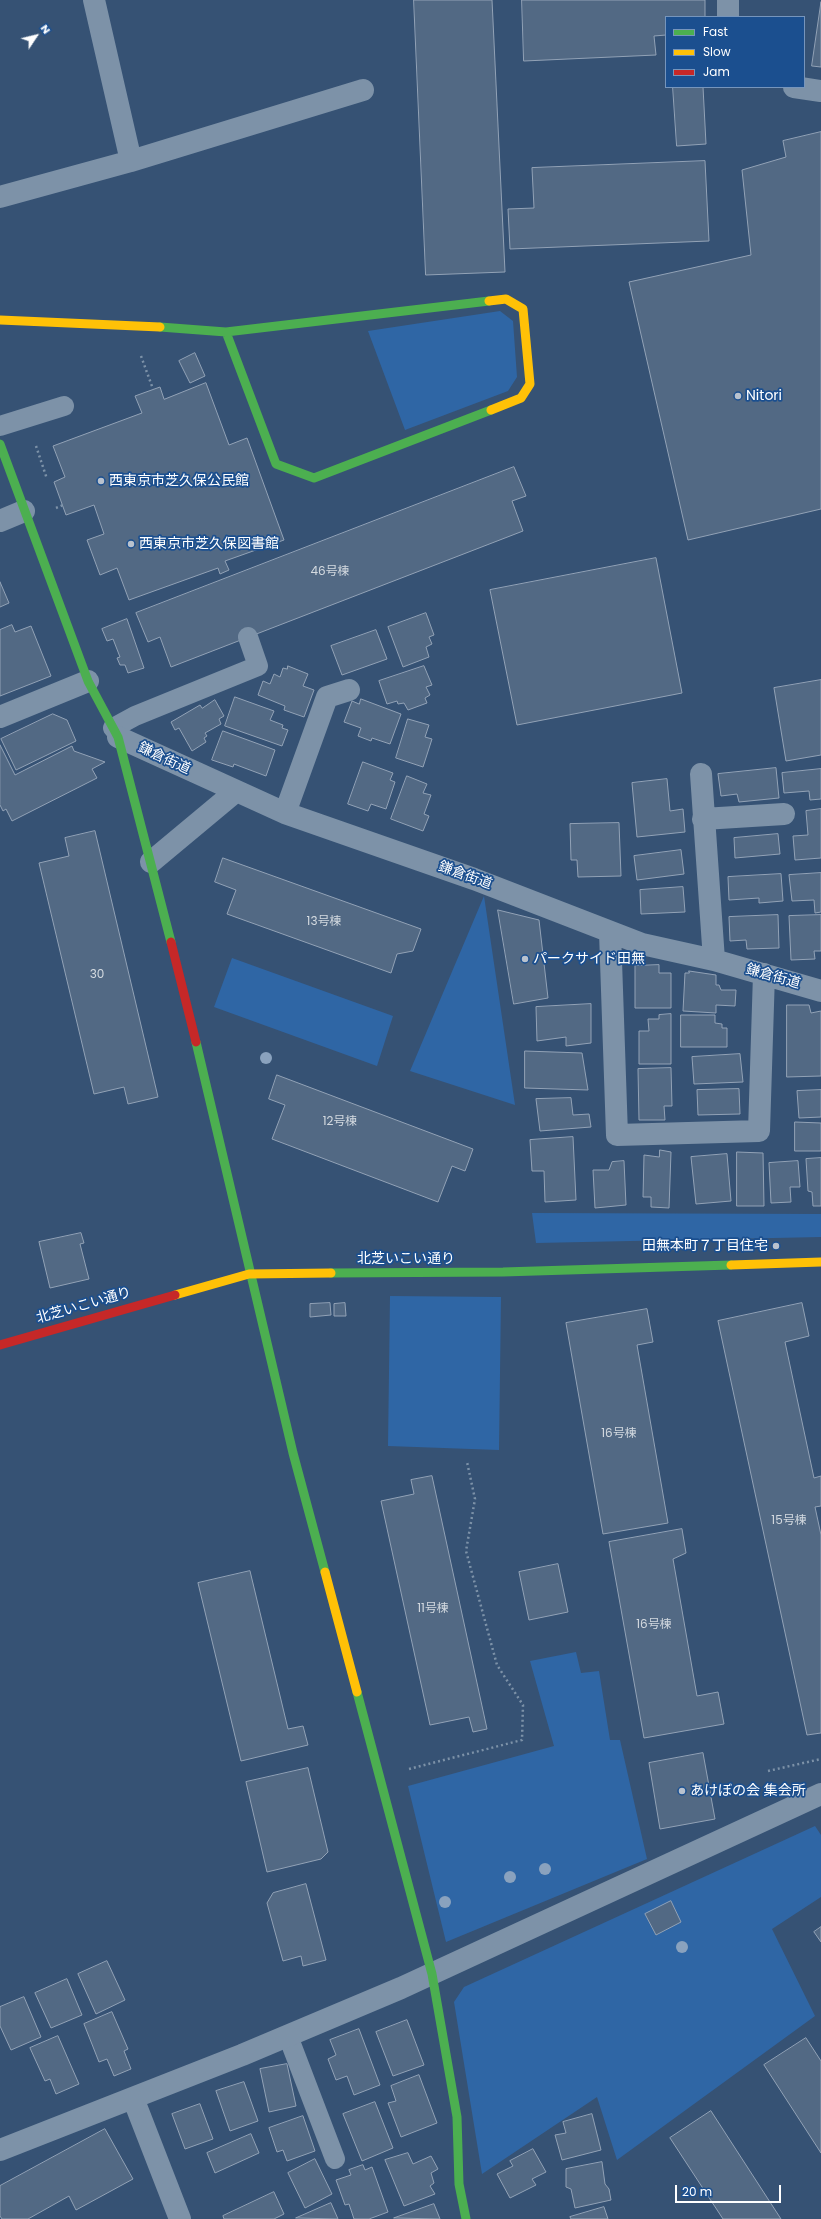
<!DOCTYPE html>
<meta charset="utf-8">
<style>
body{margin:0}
#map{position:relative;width:821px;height:2219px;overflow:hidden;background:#365274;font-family:Poppins,sans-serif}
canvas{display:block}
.legend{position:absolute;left:665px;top:16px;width:140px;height:72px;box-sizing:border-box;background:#1b4f8f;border:1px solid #7695bc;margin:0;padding:5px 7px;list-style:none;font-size:12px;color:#fff}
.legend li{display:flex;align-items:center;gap:8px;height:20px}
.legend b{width:20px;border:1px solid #7695bc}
.north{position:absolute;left:16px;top:16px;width:40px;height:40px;-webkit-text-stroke:3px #1b4f8f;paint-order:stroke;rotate:55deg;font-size:11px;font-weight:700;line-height:16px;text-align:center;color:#fff}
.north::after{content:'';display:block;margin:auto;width:14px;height:18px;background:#fff;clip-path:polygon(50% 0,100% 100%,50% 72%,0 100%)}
.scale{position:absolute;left:675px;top:2185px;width:106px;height:18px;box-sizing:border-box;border:2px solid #fff;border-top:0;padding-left:5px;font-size:12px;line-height:14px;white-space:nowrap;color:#fff;-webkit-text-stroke:3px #1b4f8f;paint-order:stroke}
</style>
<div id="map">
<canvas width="821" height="2219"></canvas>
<ul class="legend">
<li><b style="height:5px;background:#4caf50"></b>Fast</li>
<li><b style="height:5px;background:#ffc107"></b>Slow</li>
<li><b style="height:5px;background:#c62828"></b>Jam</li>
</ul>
<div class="north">N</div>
<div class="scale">20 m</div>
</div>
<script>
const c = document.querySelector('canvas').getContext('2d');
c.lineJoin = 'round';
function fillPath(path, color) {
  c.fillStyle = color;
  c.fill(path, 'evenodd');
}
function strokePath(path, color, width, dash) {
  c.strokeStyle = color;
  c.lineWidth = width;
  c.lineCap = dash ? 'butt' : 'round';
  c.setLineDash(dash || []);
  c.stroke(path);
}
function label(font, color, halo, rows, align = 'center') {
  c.font = font + ' Poppins,"Noto Sans JP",sans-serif';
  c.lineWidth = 3.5;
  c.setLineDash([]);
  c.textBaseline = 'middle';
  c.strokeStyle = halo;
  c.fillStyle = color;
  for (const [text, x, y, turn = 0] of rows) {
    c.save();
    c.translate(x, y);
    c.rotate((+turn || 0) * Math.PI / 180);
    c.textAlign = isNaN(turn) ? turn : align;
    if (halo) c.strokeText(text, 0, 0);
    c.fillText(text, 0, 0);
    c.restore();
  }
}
const green = new Path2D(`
 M500,311L513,321L517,377L508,391L405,430L368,331Z
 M484,896L515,1105L410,1071Z
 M232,958L393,1016L377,1066L214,1007Z
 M532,1213L821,1214V1237L536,1243Z
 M390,1296L501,1297L499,1450L388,1446Z
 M576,1652L581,1673L599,1671L610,1740H620L647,1859L446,1942L408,1786L554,1746L530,1661Z
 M815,1826L821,1835V1897L772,1929L815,2016L617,2160L597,2097L482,2174L454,2002L464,1987Z`);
const building = new Path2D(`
 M414,0H492L505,272L426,275Z
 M522,0H705V17H666V35L654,36L656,55L524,61Z
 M821,2V67L812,66Z
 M673,87H703L706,144L677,146Z
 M821,132V509L688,540L629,282L751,255L742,170L786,157L783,141Z
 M705,161L709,241L510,249L508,209L534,208L532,168Z
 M195,353L205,376L190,383L179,361Z
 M206,383L229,445L247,438L284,540L225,561L229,570L220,574L218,568L129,600L117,568L100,575L87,540L104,534L94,505L66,515L54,482L65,477L53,446L142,413L135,396L160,387L164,399Z
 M514,467L526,496L512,501L523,531L171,667L160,637L148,642L136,613Z
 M656,558L682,693L517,725L490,590Z
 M0,582L9,603L0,607Z
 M426,613L434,635L429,637L432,644L426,647L429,657L403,667L388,627Z
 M127,619L144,668L128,673L125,665H120L117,658L120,657L113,639L107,641L102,629Z
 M12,625L15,632L31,626L51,676L0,696V630Z
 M376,630L387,659L342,675L331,646Z
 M288,666L308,674L303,686L314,690L304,717L284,710L285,706L258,695L263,681L270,684L274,674L280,677L283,668L287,669Z
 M424,666L432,685L426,687L430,695L425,698L427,703L408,710L404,703L398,704L397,701L387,704L379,681Z
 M821,680V755L786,761L774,688Z
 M235,697L274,711L270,720L283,725L282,728L288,730L282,746L225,726Z
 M361,699L401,714L390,744L372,738L371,741L358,736L361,728L344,722L352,701L359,704Z
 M215,700L224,716L219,719L221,724L205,733L207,736L204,738L206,742L192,751L179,728L175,730L171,722L200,705L202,708Z
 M53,714L67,720L76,741L16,770L1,739Z
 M408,719L429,725L425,737L432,739L423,767L396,758Z
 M223,731L275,750L266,776L234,764L233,767L212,760Z
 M0,745L15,775L72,746L74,751L105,762L92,769L97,778L12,821L6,809L3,811L0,805Z
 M363,762L393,773L390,780L395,782L386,809L371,804L368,811L348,804Z
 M776,768L779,798L739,802L737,794L721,796L718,774Z
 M821,769V799L810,800L809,791L784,793L782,773Z
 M407,776L427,784L423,793L431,795L424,814L429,816L423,831L391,819Z
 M667,779L670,811L683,809L685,832L637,837L632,783Z
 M821,809V858L795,860L793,836L808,835L806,811Z
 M619,823L621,876L578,877L577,860H571L570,824Z
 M95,831L158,1097L128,1104L124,1087L94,1094L39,863L69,856L65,838Z
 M778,834L780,854L735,858L734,838Z
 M681,850L684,874L637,880L634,856Z
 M223,858L421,929L413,951L397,954L391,973L227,914L236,890L215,882Z
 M821,873V912L815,913L814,900L792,901L789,875Z
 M781,874L783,901L759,903V898L729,900L728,877Z
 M683,887L685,912L641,914L640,890Z
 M498,910L539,920L548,998L514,1004Z
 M778,915L779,948L747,949L746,940L730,941L729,917Z
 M821,915V951H814L815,959L791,960L789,916Z
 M659,965V973H671V1008H635V966Z
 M689,971L716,975V985H719L721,990H736L735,1006L716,1005V1013L683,1011L685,973H689Z
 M591,1004V1043L566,1046V1037L537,1041L536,1007Z
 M787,1005H809L811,1013L821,1011V1076L787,1077Z
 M671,1014V1064H639V1031H649L648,1019H659V1015Z
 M681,1015H715V1023L722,1024V1028H727V1047H681Z
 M525,1051L582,1053L588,1090L525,1088Z
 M740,1054L743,1082L694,1084L692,1057Z
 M671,1068L672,1106H664L665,1120H639L638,1069Z
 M277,1075L473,1149L465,1171L452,1166L438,1202L272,1139L285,1105L269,1099Z
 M739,1089L740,1114L698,1115L697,1090Z
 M821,1090V1117L799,1118L797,1091Z
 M571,1098L573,1115L589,1114L591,1127L540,1131L536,1099Z
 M795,1122L821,1123V1151H795Z
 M573,1137L576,1200L545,1202L544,1171H532L530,1140Z
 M660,1150L671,1152L669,1208L651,1207V1197H643L644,1155L659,1157Z
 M737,1152L763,1153L764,1206H737Z
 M727,1154L731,1201L696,1204L691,1157Z
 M821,1158V1206H813L812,1192L808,1191L806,1159Z
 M624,1161L626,1205L595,1208L593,1170H609L612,1162Z
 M798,1161L800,1187H790L791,1202L771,1203L769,1163Z
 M81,1233L84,1243L80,1244L89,1279L50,1288L39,1242Z
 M330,1303L331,1315L310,1317V1304Z
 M345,1303L346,1316H334V1304Z
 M802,1303L809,1336L785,1342L814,1478L821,1476V1506L815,1507L821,1535V1733L807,1735L718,1321Z
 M647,1309L653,1342L637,1345L668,1523L603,1534L566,1323Z
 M432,1476L487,1729L473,1732L469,1717L430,1725L381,1501L414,1494L411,1480Z
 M682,1529L686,1553L673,1559L697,1696L718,1692L724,1724L644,1738L609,1542Z
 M558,1564L568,1612L529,1620L519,1572Z
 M250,1571L288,1729L303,1726L308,1745L241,1761L198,1583Z
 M703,1753L715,1819L660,1829L649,1763Z
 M308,1768L328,1852L321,1859L267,1872L246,1782Z
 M306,1884L326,1960L303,1966L301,1956L283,1961L267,1903L273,1893Z
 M671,1901L681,1922L656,1935L645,1914Z
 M821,1927V1942L814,1932Z
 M107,1961L125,2000L96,2014L78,1974Z
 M67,1979L82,2015L51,2028L35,1993Z
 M24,1997L41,2037L11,2050L0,2026V2007Z
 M112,2012L128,2049L124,2051L131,2069L114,2076L107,2059L99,2062L84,2024Z
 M407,2020L424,2065L393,2076L376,2032Z
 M359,2029L380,2085L354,2095L347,2076L336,2080L328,2059L336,2055L330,2040Z
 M58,2036L79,2084L56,2094L50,2079L45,2081L30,2048Z
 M806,2038L821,2061V2153L764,2065Z
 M287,2064L296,2106L269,2112L260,2069Z
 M419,2075L437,2123L401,2137L388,2103L396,2101L391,2086Z
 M244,2082L258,2121L230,2131L216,2091Z
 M375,2102L393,2148L362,2161L343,2114Z
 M200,2104L213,2139L185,2149L172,2114Z
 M711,2111L781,2219H723L670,2138Z
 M592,2114L601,2150L562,2160L555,2135L566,2133L563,2122Z
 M303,2116L315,2151L287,2161L283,2150L277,2152L269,2128Z
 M105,2129L133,2179L76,2210L69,2196L28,2219H2L0,2216V2186Z
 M251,2134L259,2153L215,2173L207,2153Z
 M533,2149L546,2172L532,2179L536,2185L510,2198L497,2174L513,2166L510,2161Z
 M408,2153L413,2164L431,2156L438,2169L431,2173L434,2183L430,2186L435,2194L404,2206L385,2160Z
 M315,2159L332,2194L305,2208L288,2173Z
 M602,2162L605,2184L609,2189L611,2200L575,2208L571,2189L566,2187V2169Z
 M363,2165L365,2170L372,2167L388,2212L369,2219H354L349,2204L345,2205L336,2180L351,2175L349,2170Z
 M274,2192L284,2214L274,2219H224L223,2216Z
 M331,2203L338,2219L296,2218Z
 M434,2204L440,2219L394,2218Z
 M604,2207L608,2219H571L570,2217Z`);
const path = new Path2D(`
 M141,356L153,389
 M36,446L47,479
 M56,508L63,505
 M409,1769L522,1740L523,1705L497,1665L466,1551L475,1499L467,1462
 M768,1771L821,1759`);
const lane = new Path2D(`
 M0,426L64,406
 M113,728L135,716L258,666L248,637
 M288,2036L335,2159`);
const street = new Path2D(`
 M94,0L131,161
 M728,0V17
 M794,87L821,91
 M0,197L131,161L363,90
 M0,521L24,511
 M0,717L88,681
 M118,737L285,813L474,879L642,944L714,960L821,991
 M701,774L714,960
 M285,813L327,697L349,690
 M703,819L784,814
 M151,862L235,792
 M610,932L617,1135L759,1131L764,974
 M133,2098L180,2219
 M0,2150L242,2055L401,1988L821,1794`);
const fast = new Path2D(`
 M160,327L226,332L489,301
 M226,332L276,464L314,478L491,410
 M0,444L88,681L118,737L171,942
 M196,1042L293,1453L325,1572
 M331,1273L503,1272L731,1265
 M357,1692L432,1974L457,2117L459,2184L466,2219`);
const slow = new Path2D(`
 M489,301L506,299L523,309L530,384L521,398L491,410
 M0,320L160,327
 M731,1265L821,1262
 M175,1295L249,1274L331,1273
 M325,1572L357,1692`);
const jam = new Path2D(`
 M171,942L196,1042
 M0,1345L175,1295`);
const trees = [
 [266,1058],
 [545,1869],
 [510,1877],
 [445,1902],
 [682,1947]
];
const markers = [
 [738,396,4,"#b9c2ce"],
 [101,481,4,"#b9c2ce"],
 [131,544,4,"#b9c2ce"],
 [525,959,4,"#b9c2ce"],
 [776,1246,4,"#b9c2ce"],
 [682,1791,4,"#b9c2ce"]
];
const numberNames = [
 ["46号棟",330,572],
 ["13号棟",324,922],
 ["30",97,975],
 ["12号棟",340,1122],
 ["16号棟",619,1434],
 ["15号棟",789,1521],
 ["11号棟",433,1609],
 ["16号棟",654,1625]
];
const poiNames = [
 ["Nitori",746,396],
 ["西東京市芝久保公民館",109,481],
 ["西東京市芝久保図書館",139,544],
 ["パークサイド田無",533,959],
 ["田無本町７丁目住宅",768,1246,"right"],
 ["あけぼの会 集会所",690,1791]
];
const streetNames = [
 ["鎌倉街道",164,759,25],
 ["鎌倉街道",465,876,20],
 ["鎌倉街道",773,977,16],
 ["北芝いこい通り",406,1259],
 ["北芝いこい通り",84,1306,-16]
];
fillPath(green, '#2f66a5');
fillPath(building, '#526984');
strokePath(building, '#92a2b6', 1);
strokePath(path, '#7d92a8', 2.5, [2, 3]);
strokePath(lane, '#7d92a8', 20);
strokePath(street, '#7d92a8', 22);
strokePath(fast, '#4caf50', 9);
strokePath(slow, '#ffc107', 9);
strokePath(jam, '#c62828', 9);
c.fillStyle = '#8aa2be';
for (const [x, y] of trees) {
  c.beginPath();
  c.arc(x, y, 6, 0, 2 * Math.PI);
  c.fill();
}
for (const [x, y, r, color] of markers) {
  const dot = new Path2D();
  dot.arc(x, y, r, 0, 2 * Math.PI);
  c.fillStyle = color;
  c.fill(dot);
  strokePath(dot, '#1b4f8f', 1.5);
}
label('12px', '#d4dae0', null, numberNames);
label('14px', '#fff', '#1b4f8f', poiNames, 'left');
label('14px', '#fff', '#1b4f8f', streetNames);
</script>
